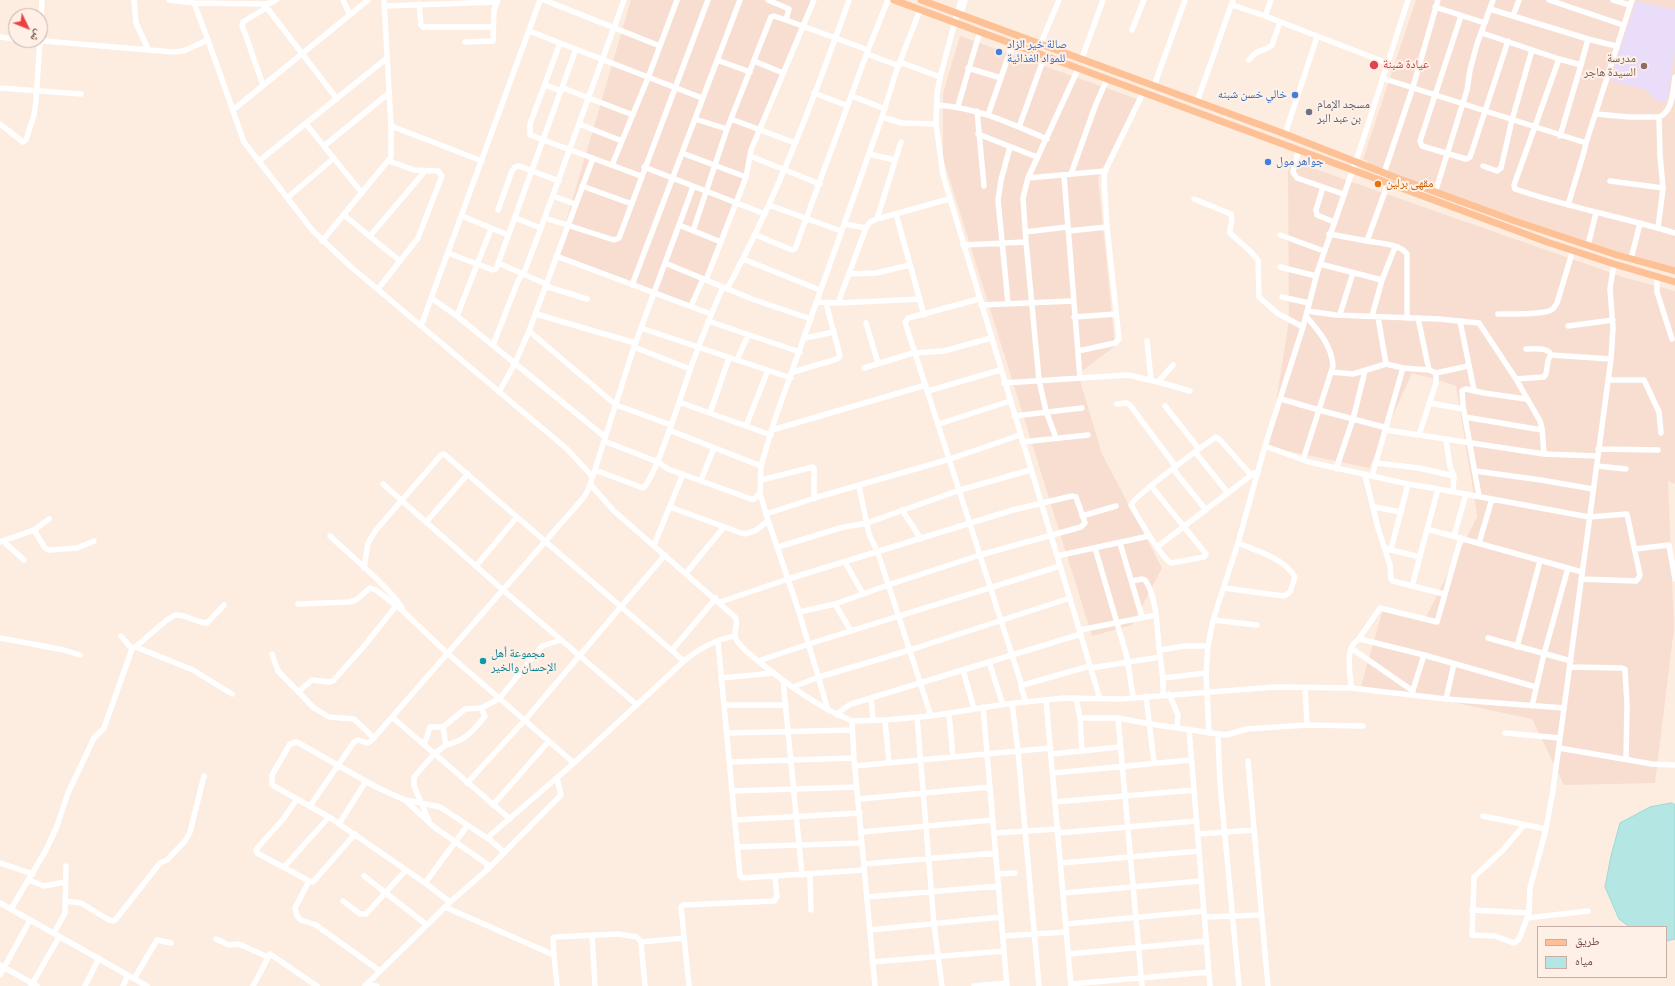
<!DOCTYPE html>
<meta charset="utf-8">
<style>
body{margin:0}
#map{position:relative;width:1675px;height:986px;overflow:hidden;background:#fdece0;font-family:"Source Sans 3","Noto Naskh Arabic",sans-serif}
canvas{display:block}
.legend{position:absolute;left:1537px;top:926px;width:130px;height:52px;box-sizing:border-box;background:#fff0e7;border:1px solid #c7afa7;margin:0;padding:5px 7px;list-style:none;font-size:12px;color:#744d47}
.legend li{display:flex;align-items:center;gap:8px;height:20px}
.legend b{width:20px;border:1px solid #c7afa7}
.north{position:absolute;left:8px;top:8px;width:40px;height:40px;box-sizing:border-box;background:#fff0e7;border:1px solid #c7afa7;border-radius:50%;rotate:133deg;font-size:11px;font-weight:700;line-height:16px;text-align:center;color:#744d47}
.north::after{content:'';display:block;margin:auto;width:14px;height:18px;background:#eb4240;clip-path:polygon(50% 0,100% 100%,50% 72%,0 100%)}
</style>
<div id="map">
<canvas width="1675" height="986"></canvas>
<ul class="legend">
<li><b style="height:5px;background:#fec196"></b>طريق</li>
<li><b style="height:11px;background:#b4e7e3"></b>مياه</li>
</ul>
<div class="north">ش</div>
</div>
<script>
const c = document.querySelector('canvas').getContext('2d');
c.lineJoin = 'round';
function fillPath(path, color) {
  c.fillStyle = color;
  c.fill(path, 'evenodd');
}
function strokePath(path, color, width, dash) {
  c.strokeStyle = color;
  c.lineWidth = width;
  c.lineCap = dash ? 'butt' : 'round';
  c.setLineDash(dash || []);
  c.stroke(path);
}
function label(font, color, halo, rows, align = 'center') {
  c.font = font + ' "Source Sans 3","Noto Naskh Arabic",sans-serif';
  c.lineWidth = 4;
  c.setLineDash([]);
  c.textBaseline = 'middle';
  c.strokeStyle = halo;
  c.fillStyle = color;
  for (const [text, x, y, turn = 0] of rows) {
    c.save();
    c.translate(x, y);
    c.rotate((+turn || 0) * Math.PI / 180);
    c.textAlign = isNaN(turn) ? turn : align;
    if (halo) c.strokeText(text, 0, 0);
    c.fillText(text, 0, 0);
    c.restore();
  }
}
const residential = new Path2D(`
 M631,0H811L751,150L749,167L706,280L703,279L691,306L556,256Z
 M1416,0H1675V271L1366,167L1368,161L1363,159Z
 M960,36L1137,99L1098,178L1115,346L1078,374L1102,454L1162,568L1132,625L1092,636L943,158V93Z
 M1292,161L1626,278L1675,291V484L1668,481L1674,628L1655,783L1564,785L1532,719L1447,701L1361,686L1383,609L1426,617L1477,517L1476,508L1456,386L1442,381L1412,373L1369,468L1269,447L1289,320L1288,172Z`);
const education = new Path2D(`
 M1636,1L1675,10V51L1667,102L1657,101L1646,90L1610,80Z`);
const water = new Path2D(`
 M1672,803L1675,805V939L1666,941V927H1630L1619,919L1605,887L1611,856L1620,823L1650,807Z`);
const minor = new Path2D(`
 M134,0L136,23L148,49
 M169,0L194,3L264,4L271,3L276,0
 M343,0L350,15
 M544,0L660,46
 M768,0L789,9L786,20
 M961,0L940,77L937,94L936,124L943,175L1100,699
 M1271,0L1265,16L1387,63
 M1549,0L1623,25
 M1613,0L1630,5
 M264,4L337,99
 M419,4L421,25L423,27H493
 M1232,5L1265,16
 M385,6L497,2
 M1435,7L1485,23
 M1490,9L1588,39L1616,46
 M962,10L965,0
 M1461,16L1420,141L1422,146L1466,159L1470,157L1508,41
 M1513,16L1519,0
 M1132,30L1144,0
 M529,31L702,98
 M1482,33L1559,59
 M40,34L42,0
 M0,37L16,39
 M32,40L173,52L183,51L208,40L194,3
 M208,40L244,142L313,231L350,266L567,449L592,476
 M465,42L493,41L494,10L498,0
 M560,43L530,124V135L641,176
 M1041,43L1059,0
 M867,54L899,66
 M1082,58L1103,0
 M717,60L750,72
 M1249,60C1259,47 1263,53 1272,45L1280,22
 M754,61L783,73
 M900,62L940,77
 M1581,65L1588,39
 M968,68L1001,78
 M1382,78L1586,143
 M263,85L242,25L243,22L266,8
 M545,85L561,91
 M1154,86L1185,0
 M0,88L81,94
 M563,88L633,115
 M814,93L848,106
 M852,96L885,109
 M1197,102L1233,0
 M937,105C979,108 1009,123 1047,139
 M958,106L980,31
 M233,110L368,0
 M977,111L984,186
 M1596,114L1629,117H1659C1673,112 1673,90 1675,77
 M988,115L1013,43
 M882,117L902,123L936,124
 M695,119L727,129
 M731,119L795,143
 M0,124L23,142L26,140L34,115L36,100L40,40
 M306,124L362,193
 M579,124L622,141
 M391,126L482,161
 M1019,127L1045,55
 M978,134L1037,157
 M1285,134L1317,37
 M1560,136L1581,65L1559,59L1514,185L1515,189C1567,207 1622,217 1675,233
 M324,146L389,93
 M1299,149L1293,172L1297,178L1343,194
 M682,153L746,177
 M869,154L895,160
 M750,156L820,184
 M259,161L387,58
 M612,165L648,78L677,0
 M1483,166L1497,171L1501,168L1512,120L1532,50
 M644,167L765,214
 M1384,173L1413,87L1438,0
 M1071,174L1096,104L1107,79
 M1064,176L1080,378
 M1028,178L1105,171
 M1610,181L1663,188
 M1388,183L1367,241C1379,243 1400,244 1407,254V318
 M582,186L632,204
 M1323,187L1316,210L1317,215L1334,222
 M1435,193L1467,90L1470,70L1477,44L1493,0
 M553,196L575,204
 M287,198L334,158
 M1194,199L1231,214C1234,221 1229,227 1230,233L1251,252L1258,260L1259,297L1277,313L1303,327
 M769,205L841,231
 M1568,205L1584,152L1586,143L1632,0
 M498,210L512,171L515,167L519,166L559,181
 M896,214L924,315
 M344,215L400,261
 M462,216L508,235
 M515,218L541,228L624,0
 M545,218L614,240L619,238L708,0
 M877,219L901,142
 M844,224L866,228
 M679,225L721,242
 M1658,228L1663,188L1660,155L1659,117
 M693,231L727,129L771,17L774,16L786,20L868,50
 M1068,231L1107,227
 M1025,232L1067,227
 M1329,234L1367,241
 M756,235L792,250L795,249L868,50L888,0
 M1280,235L1324,251
 M370,236L425,171
 M322,241L391,157V126L384,0
 M963,245L1026,242
 M1588,245L1596,213
 M448,253L493,270L496,269L576,49
 M556,256L711,314
 M743,259L820,290
 M1631,259L1640,223
 M498,263L546,284
 M665,263L752,299L811,319
 M1320,264L1382,280L1372,316
 M1280,267L1316,276
 M849,274L876,273L910,265
 M1657,276V292L1672,339
 M706,280L746,177L751,150L814,0
 M1382,280L1395,247
 M632,285L740,0
 M545,286L587,299
 M378,289L418,238L442,176L438,171L414,170L389,161
 M727,289C777,197 814,99 849,0
 M1282,297L1309,303
 M431,298L457,316L605,437
 M979,299L908,318L905,322L1022,686
 M817,302L838,303L920,299
 M838,303L866,228L870,222L877,219L949,199
 M1008,303L998,200L1001,180L1010,147
 M981,305L1073,301
 M691,306L703,279
 M1307,311L1336,315L1439,319L1479,323L1516,379L1540,421L1542,428L1544,454
 M536,314L635,343
 M1340,314L1353,273
 M1498,314C1510,314 1541,315 1551,310C1554,309 1555,306 1557,303L1573,250
 M457,316L491,229
 M1074,317L1116,314
 M1378,317L1386,364
 M1418,318L1429,370
 M708,321L800,352
 M1460,321L1474,390
 M866,323L878,363
 M421,326L540,0
 M1568,326L1613,320
 M641,328L791,378
 M529,331L616,405L671,425
 M805,338L834,332
 M1147,341L1151,380
 M493,345L518,281L525,270L541,228
 M634,347L690,369
 M1526,349C1534,349 1548,347 1551,355
 M1078,351L1115,343L1119,339L1107,227L1104,181L1105,171L1143,93
 M737,360L748,335
 M864,368L913,353L944,351L991,338
 M793,372L837,359L840,356L826,303
 M1331,372L1353,374L1386,364L1403,368L1429,370L1436,373L1468,366
 M1516,379L1544,377C1549,371 1545,362 1551,355L1611,359
 M1608,380H1644L1659,412L1661,433
 M1158,382L1173,365
 M1004,383L1128,375L1166,384L1190,391
 M928,391L1000,370
 M499,392L515,363L529,331L593,158
 M1281,399L1319,410L1387,428
 M679,402L771,435
 M1429,403L1463,409
 M1117,404L1127,403L1130,405L1176,467
 M1165,406L1199,449
 M710,413L729,358
 M1014,416L1082,408
 M1465,417L1542,430
 M939,424L1010,401
 M746,426L768,370
 M669,430L761,466
 M772,430L926,385
 M1386,430L1544,454L1597,456
 M1419,435L1436,383V373
 M1056,438L1046,411L1039,380L1026,242L1023,198L1028,178L1079,67
 M1446,440L1450,467L1454,476L1453,491
 M604,441L658,462L668,469L751,499H754L760,493L761,466L774,422L882,117L897,69L920,10
 M1022,442L1088,435
 M1265,446L1309,462L1408,484L1438,489L1589,517L1627,514L1640,575L1638,579L1636,581L1581,579
 M1598,449L1658,450
 M1195,452L1228,493
 M1303,460L1333,366C1332,346 1318,330 1306,316
 M1376,463L1419,468L1454,476
 M1597,466L1626,469
 M1173,469L1206,510
 M1336,469L1353,419L1365,371
 M595,470L643,488C655,480 684,387 691,367C701,340 711,314 723,287
 M1475,471L1541,480L1593,489
 M1365,475L1378,528L1390,565L1391,579L1393,581L1444,594
 M1372,476L1403,368
 M701,480L714,448
 M761,480L813,467L814,468V499
 M383,484L503,590L637,705
 M590,484L614,511L735,617C739,623 734,629 735,636C736,642 742,647 747,652C779,678 813,705 852,721
 M859,486L869,534L878,553L931,716
 M1151,486L1206,554L1204,557L1171,563C1160,557 1138,517 1131,505C1134,496 1204,445 1216,437L1221,441L1251,475
 M760,493L766,514L818,497L950,459L1020,435
 M1479,496L1463,406L1462,391L1466,389L1484,393L1526,399
 M670,507L744,534L755,531L768,521
 M1374,507L1401,512
 M902,510L921,539
 M766,514L799,612L828,710
 M1082,516L1116,506
 M426,522L468,474
 M1427,529L1582,572
 M34,530L45,548L49,550L77,548L94,541
 M330,536C345,551 398,594 403,611
 M1454,536L1466,494
 M3,541L24,560
 M0,542L34,530L49,519
 M1120,543L1142,617
 M1479,543L1492,499
 M654,545L683,474
 M778,547L840,528L867,523L960,490L1030,470
 M1157,547L1254,473
 M1095,548L1127,657L1133,697
 M1387,549L1420,557
 M1391,549L1408,484
 M1635,549L1669,545L1675,579
 M1057,556L1149,536
 M845,562L863,594
 M476,566L517,517
 M364,568L368,543L376,530L441,455L444,454L684,661C698,649 717,639 735,636
 M686,573L724,527
 M1132,581L1142,579L1145,580C1157,597 1157,628 1159,648C1161,664 1164,678 1163,695
 M1412,586L1438,489
 M1224,588L1284,596L1290,592L1295,577C1284,558 1257,551 1238,543
 M720,602L788,579L1013,510L1072,496L1076,497L1085,523L1081,527L980,555L888,585L835,604L799,612
 M298,604L349,602L356,600L370,588L376,590L403,611L447,653L574,763L684,661
 M835,604L851,631
 M1213,620L1257,625
 M1080,630L1156,615
 M121,636L132,649
 M0,638L64,650L80,655
 M1488,638L1571,661
 M1358,640L1380,608L1437,622L1461,538
 M718,642L740,876L743,878L864,870
 M136,647L193,670L232,694
 M1517,647L1540,561
 M1351,648L1413,691
 M672,650L716,598
 M1160,650L1185,646H1208
 M272,654L278,671L314,708L329,717L354,719L374,738
 M758,661L809,644L1060,566
 M989,662L1003,705
 M1570,667L1622,668L1625,669L1627,705L1626,759
 M1091,668L1160,657
 M963,670L974,709
 M721,678L774,673
 M1164,678L1206,673
 M783,680L802,875
 M793,687L819,677L910,650L1070,598
 M1305,688L1307,725
 M1351,688C1351,674 1343,646 1360,639L1424,655L1536,687
 M298,692L312,680L329,682L333,681L365,645L396,606
 M1412,693L1424,655
 M1169,694L1178,715L1177,728
 M1146,696L1154,763
 M871,698L873,720
 M1076,698L1080,718L1082,751
 M1446,699L1454,664
 M1046,700L1071,986
 M1026,702L1021,687L1023,685L1090,666
 M1012,703L1018,751L1039,986
 M724,705H786
 M1532,706L1544,654L1568,568
 M983,707L1007,986
 M949,714L953,757
 M837,715L843,709L851,704L1081,634
 M392,717L510,819
 M917,717L934,924L942,986
 M1080,718H1118L1150,724L1226,735L1247,729L1307,725L1363,726
 M1118,718L1142,986
 M885,720L889,763
 M1189,729L1210,986
 M727,733L852,730
 M1209,733L1206,673L1208,646L1213,620L1238,543L1265,446L1303,327L1318,270L1363,140L1408,0
 M1505,733L1560,738
 M1218,734L1220,783L1239,986
 M424,745L430,727H443L465,709L481,708L499,699L542,646L561,640
 M446,745C466,740 472,732 485,716L481,708
 M1559,748L1652,764L1675,765
 M1051,754L1120,747
 M1248,761L1268,986
 M730,762L854,758
 M855,766L1051,748
 M1053,773L1191,760
 M467,783L524,721L665,555
 M732,791L857,787
 M297,799L284,818L259,846L256,850L257,853L309,881L313,882L355,834
 M859,799L990,787
 M406,800L440,807L487,838L574,763
 M1055,802L1194,790
 M493,805L549,741
 M310,806L354,742L358,740L367,743L371,741L584,497L589,488L634,347L693,187
 M1483,816L1546,829
 M735,820L860,813
 M429,821L414,786V777L434,754L446,745L443,727
 M339,824L366,781
 M1524,825L1503,850L1474,877L1472,935L1495,936L1514,943L1519,939L1529,913L1530,888L1546,829L1553,790L1611,359L1613,327L1610,289L1614,264
 M862,832L993,820
 M994,833L1058,829
 M1058,833L1196,821
 M1198,834L1254,830
 M488,838L504,852
 M737,847L862,843
 M0,863L33,874
 M1061,863L1199,851
 M864,864L996,853
 M284,867L329,817
 M487,870L561,795L557,778
 M998,874L1015,873
 M810,875L811,910
 M364,876L427,925
 M29,880L44,886L65,882
 M309,881L295,908L297,916L301,920L316,925L380,971
 M425,883L467,826
 M1063,893L1201,881
 M867,897L999,886
 M66,901L81,903L109,920L114,921L116,919L160,863L167,860L185,841L190,832L204,776
 M343,901L360,914H366L406,870
 M0,903L147,986
 M445,907L554,955L557,986
 M11,909L46,850L57,826L68,793L94,738L104,728L132,649C143,643 166,617 176,615C186,614 197,623 207,623L224,605
 M1472,910L1529,913
 M1205,917L1262,915
 M1527,918L1588,911
 M1066,924L1204,911
 M870,930L1001,917
 M54,933L65,913L66,866
 M592,936L595,986
 M1003,936L1067,932
 M216,939L229,945L239,944L268,957
 M641,942L645,986
 M1069,954L1207,941
 M554,955L553,938L555,937L618,934L637,937L641,942L684,938
 M872,962L1004,951
 M0,965L37,986
 M0,975L30,920
 M134,979L157,940L171,943
 M1071,984L1209,972
 M365,985L377,986
 M31,986L59,937
 M85,986L99,958
 M123,986L128,975
 M253,986L270,954L317,986
 M365,986L450,902L487,870V864L434,827L405,800L376,787L297,742L290,744L272,775V785L329,817L425,883L450,902
 M689,986L681,907L683,905L774,901L777,897L775,877
 M875,986L854,758L852,721L885,720L931,716L1006,704L1064,698L1121,699L1275,687L1351,688L1446,699L1564,708
 M974,986L1007,983`);
const major = new Path2D(`
 M894,0L1547,242L1614,264L1675,282
 M921,0L1285,134L1397,178L1515,221L1617,255L1675,271`);
const markers = [
 [999,52,4,"#3f7fe0"],
 [1374,65,5,"#e0444e"],
 [1644,66,4,"#8d6e63"],
 [1295,95,4,"#3f7fe0"],
 [1309,112,4,"#6b7280"],
 [1268,162,4,"#3f7fe0"],
 [1378,184,4,"#e8710a"],
 [483,661,4,"#0f9aa8"]
];
const shopNames = [
 ["صالة خير الزاد",1007,45],
 ["للمواد الغذائية",1007,59],
 ["خالي خسن شبنه",1287,95,"right"],
 ["جواهر مول",1276,162]
];
const educationNames = [
 ["مدرسة",1636,59],
 ["السيدة هاجر",1636,73]
];
const healthNames = [
 ["عيادة شبنة",1383,65]
];
const worshipNames = [
 ["مسجد الإمام",1317,105],
 ["بن عبد البر",1317,119]
];
const foodNames = [
 ["مقهى برلين",1386,184]
];
const cultureNames = [
 ["مجموعة أهل",491,654],
 ["الإحسان والخير",491,668]
];
fillPath(residential, '#f7ded1');
fillPath(education, '#e9ddf9');
fillPath(water, '#b4e7e3');
strokePath(water, '#9ad9d5', 1);
strokePath(minor, '#fff', 5.5);
strokePath(major, '#fec196', 7);
for (const [x, y, r, color] of markers) {
  const dot = new Path2D();
  dot.arc(x, y, r, 0, 2 * Math.PI);
  c.fillStyle = color;
  c.fill(dot);
  strokePath(dot, '#fff0e7', 1.5);
}
label('12px', '#366cbe', '#fff0e7', shopNames, 'left');
label('12px', '#785e54', '#fff0e7', educationNames, 'right');
label('12px', '#be3a42', '#fff0e7', healthNames, 'left');
label('12px', '#5b616d', '#fff0e7', worshipNames, 'left');
label('12px', '#c56008', '#fff0e7', foodNames, 'left');
label('12px', '#0d838f', '#fff0e7', cultureNames, 'left');
</script>
